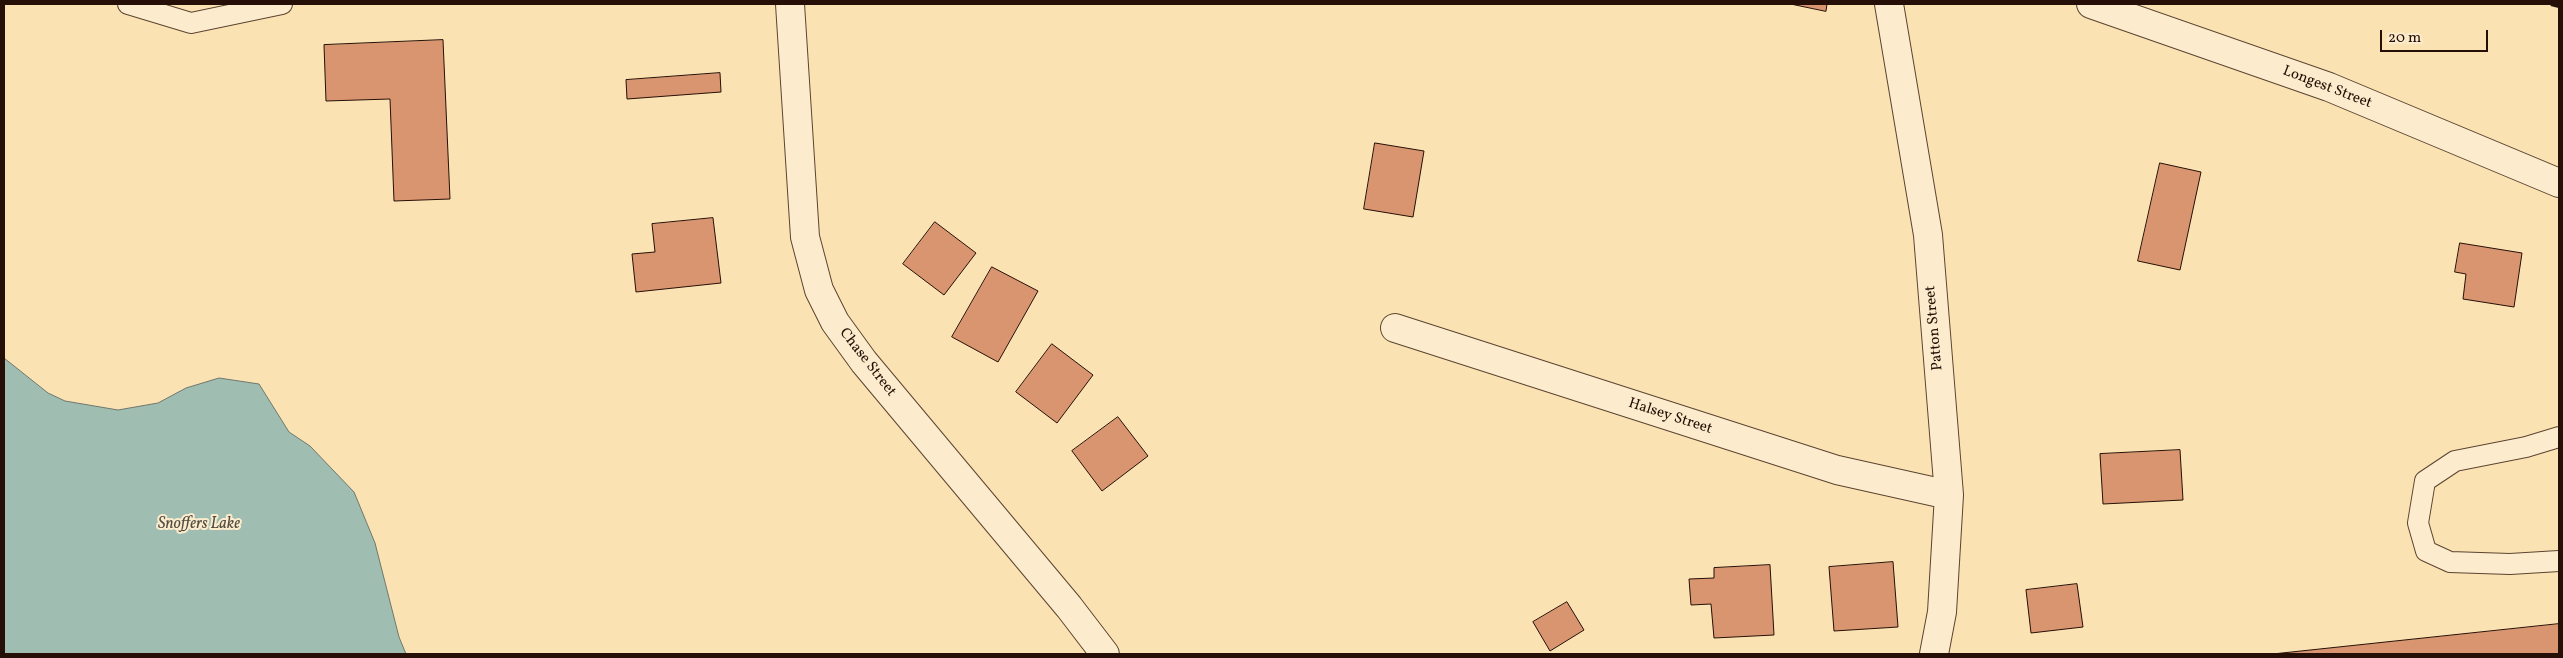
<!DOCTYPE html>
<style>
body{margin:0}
#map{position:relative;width:2563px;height:658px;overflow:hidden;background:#fbe2b2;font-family:Vollkorn,serif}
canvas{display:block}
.frame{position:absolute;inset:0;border:5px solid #260f06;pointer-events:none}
.scale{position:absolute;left:2380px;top:30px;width:108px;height:22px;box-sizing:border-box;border:2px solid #260f06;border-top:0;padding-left:6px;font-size:15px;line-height:18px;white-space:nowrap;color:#260f06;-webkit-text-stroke:4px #fceccd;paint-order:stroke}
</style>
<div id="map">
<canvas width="2563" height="658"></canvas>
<div class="frame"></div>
<div class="scale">20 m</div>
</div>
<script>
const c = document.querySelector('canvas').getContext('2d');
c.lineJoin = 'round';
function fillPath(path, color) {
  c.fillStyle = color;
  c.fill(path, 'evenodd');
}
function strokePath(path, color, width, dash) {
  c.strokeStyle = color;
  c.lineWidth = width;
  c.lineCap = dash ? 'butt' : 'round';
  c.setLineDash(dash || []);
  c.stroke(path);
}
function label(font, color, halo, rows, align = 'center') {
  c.font = font + ' Vollkorn,serif';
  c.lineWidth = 4;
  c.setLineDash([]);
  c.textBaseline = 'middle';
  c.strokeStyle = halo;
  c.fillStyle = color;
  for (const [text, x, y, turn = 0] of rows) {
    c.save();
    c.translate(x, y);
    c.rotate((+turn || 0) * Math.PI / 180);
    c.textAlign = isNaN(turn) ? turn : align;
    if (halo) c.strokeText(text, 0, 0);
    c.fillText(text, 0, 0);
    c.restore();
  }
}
const water = new Path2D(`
 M4,358L48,393L65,401L118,410L158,403L186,388L219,378L259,384L289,432L310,446L354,492L375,543L399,637L406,654H4Z`);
const building = new Path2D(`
 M1791,4H1827L1826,11Z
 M443,40L450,199L394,201L390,99L326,101L324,45Z
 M720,73L721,92L627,99L626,80Z
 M1375,143L1424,151L1413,217L1364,209Z
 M2160,163L2201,172L2180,270L2138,261Z
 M713,218L721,283L636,292L632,254L655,252L652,224Z
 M935,222L976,253L944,295L903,264Z
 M2460,243L2522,253L2514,307L2463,299L2466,274L2455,272Z
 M992,267L1038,291L998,362L952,337Z
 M1052,344L1093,375L1057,423L1016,392Z
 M1118,417L1148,456L1102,491L1072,451Z
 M2180,450L2183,500L2103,504L2100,454Z
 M1893,562L1898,627L1834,631L1829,567Z
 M1770,565L1774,635L1714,638L1711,604L1691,605L1689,579L1714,578V568Z
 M2077,584L2083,627L2031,633L2026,590Z
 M1567,602L1584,630L1550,651L1533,622Z
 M2559,624V654H2273Z`);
const service = new Path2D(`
 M128,4L191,23L282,4
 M2559,437L2526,447L2455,461L2425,481L2418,523L2426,551L2450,562L2510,564L2559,561`);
const minor = new Path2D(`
 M790,4L805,237L819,290L835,322L864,362L1069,607L1105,654
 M1889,4L1928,235L1949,495L1942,612L1934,654
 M2091,4L2329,87L2559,183
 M1395,328L1837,470L1949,495`);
const rail = new Path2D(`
 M2551,4L2559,6`);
const streetNames = [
 ["Longest Street",2327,88,21],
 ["Patton Street",1935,328,-95],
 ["Chase Street",867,363,52],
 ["Halsey Street",1670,417,18]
];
const waterNames = [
 ["Snoffers Lake",199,525]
];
fillPath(water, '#9fbdb1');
strokePath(water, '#6f776d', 1);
fillPath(building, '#d89570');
strokePath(building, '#260f06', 1);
strokePath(service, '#5b4431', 22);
strokePath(minor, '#5b4431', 30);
strokePath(service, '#fceccd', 20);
strokePath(minor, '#fceccd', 28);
strokePath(rail, '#260f06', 4, [9, 9]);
label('15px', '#260f06', '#fceccd', streetNames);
label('italic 16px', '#504c42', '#fceccd', waterNames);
</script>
